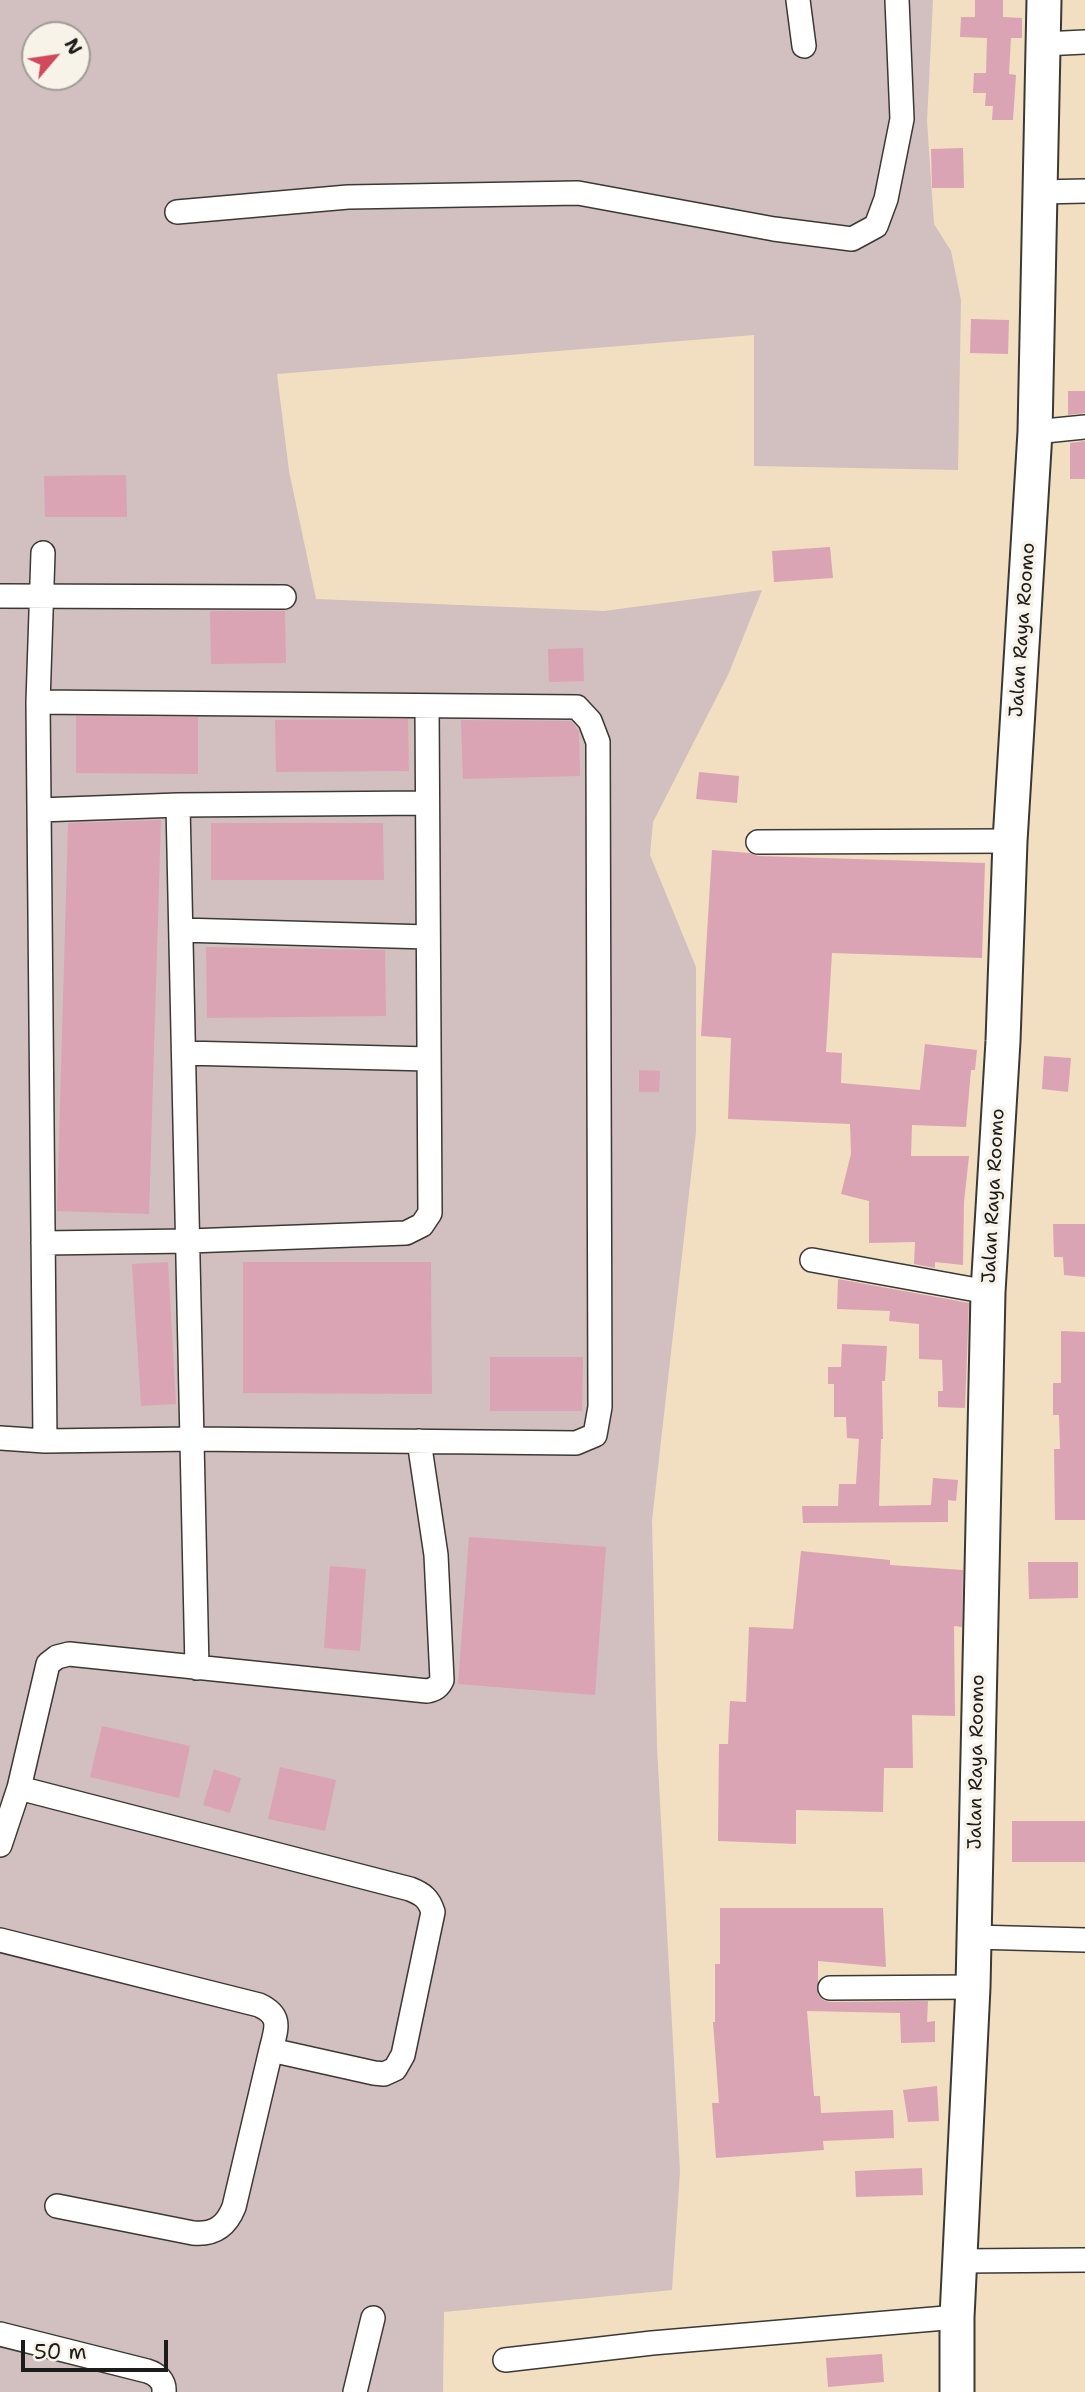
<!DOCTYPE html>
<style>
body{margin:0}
#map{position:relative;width:1085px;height:2392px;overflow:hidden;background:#f2dec1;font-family:"Shantell Sans",sans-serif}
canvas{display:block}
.north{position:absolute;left:21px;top:21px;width:70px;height:70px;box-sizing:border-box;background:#f7f3e8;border:2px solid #9f9d96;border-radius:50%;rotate:61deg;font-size:19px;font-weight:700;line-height:28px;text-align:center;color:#1c1c1c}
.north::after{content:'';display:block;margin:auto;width:24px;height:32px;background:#d1495b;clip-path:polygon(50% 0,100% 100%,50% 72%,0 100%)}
.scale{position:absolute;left:21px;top:2340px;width:147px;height:32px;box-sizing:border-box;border:4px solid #1c1c1c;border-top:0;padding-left:9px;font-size:21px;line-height:24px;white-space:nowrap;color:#1c1c1c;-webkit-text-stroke:5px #f7f3e8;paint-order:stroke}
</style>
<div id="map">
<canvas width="1085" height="2392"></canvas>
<div class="north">N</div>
<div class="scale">50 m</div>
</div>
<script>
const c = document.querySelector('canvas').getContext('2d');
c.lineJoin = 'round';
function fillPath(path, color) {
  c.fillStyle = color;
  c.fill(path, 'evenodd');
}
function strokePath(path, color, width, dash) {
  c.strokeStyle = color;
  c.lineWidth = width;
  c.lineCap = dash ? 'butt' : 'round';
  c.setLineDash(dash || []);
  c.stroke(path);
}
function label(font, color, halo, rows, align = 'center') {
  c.font = font + ' "Shantell Sans",sans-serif';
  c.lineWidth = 7;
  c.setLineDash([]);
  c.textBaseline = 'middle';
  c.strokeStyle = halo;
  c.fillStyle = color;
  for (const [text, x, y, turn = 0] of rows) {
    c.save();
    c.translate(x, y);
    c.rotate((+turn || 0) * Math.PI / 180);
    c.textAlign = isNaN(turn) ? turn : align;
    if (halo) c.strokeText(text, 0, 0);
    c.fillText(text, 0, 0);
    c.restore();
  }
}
const industrial = new Path2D(`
 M0,0H933L927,121L934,224L951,251L961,300L958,470L754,466V335L277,374L289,471L316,599L604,611L762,590L728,675L653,822L650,855L696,967V1132L652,1520L657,1747L680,2172L672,2290L444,2312L443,2392H0ZM35,35H77V77H35Z`);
const building = new Path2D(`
 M975,0H1003V17L1022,18V38H1011L1009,74L1016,75L1013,120H992L993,106H985L986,93H973L974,73H986L987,38L960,37L961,17H975Z
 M963,148L964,188H932L931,149Z
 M971,319L1009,320L1008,354L970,353Z
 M1068,391H1085V413L1068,415Z
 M1085,441V479H1070V443Z
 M126,475L127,517H45L44,476Z
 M830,547L833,578L774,582L772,551Z
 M210,611H285L286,663L211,664Z
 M583,648L584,681L549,682L548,649Z
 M76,716L198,717V774L76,773Z
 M408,719L409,771L276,772L275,720Z
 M461,720L571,721L579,731L580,776L463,779Z
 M699,772L739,776L737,803L696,799Z
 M161,820L149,1214L57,1211L68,823Z
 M211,823H383L384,880H211Z
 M712,850L750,853L758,856L985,863L982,958L832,953L826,1052L842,1053L841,1083L920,1090L925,1044L977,1050L975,1070H971L966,1127L912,1125L911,1156H969L964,1202L963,1265L935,1262V1268L914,1264L915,1242L869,1243V1201L841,1194L851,1154L850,1124L728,1119L731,1038L701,1036Z
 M206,947L385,950L386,1016L207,1018Z
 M1044,1056L1071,1058L1068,1092L1042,1089Z
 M639,1070L660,1071L659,1092H639Z
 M1053,1224H1085V1277L1064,1275L1063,1257H1054Z
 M168,1262L176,1404L141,1406L132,1264Z
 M243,1262H431L432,1394L243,1393Z
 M838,1279L969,1303L965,1408L938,1407V1391H943L942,1360L919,1359V1324L889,1321L890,1311L837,1309Z
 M1061,1331L1085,1332V1520H1055L1054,1449H1060L1059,1415H1053V1383H1061Z
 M842,1344L887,1346L885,1381H882L883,1439H881L879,1506L931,1505L933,1478L958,1480L956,1501L948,1500V1522L803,1523L802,1506H838L839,1484H856L859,1439L847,1438L846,1417H834V1384H828V1367H841Z
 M490,1357H583L582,1411H490Z
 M469,1537L606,1547L595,1695L458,1684Z
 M801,1551L890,1560V1565L963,1570L962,1627L954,1626L955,1716L912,1715L913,1768H884L883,1812L796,1810V1844L718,1841L719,1744H728L730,1701L746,1702L749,1627L793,1629Z
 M1028,1562H1078V1598L1029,1599Z
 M330,1566L366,1569L360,1651L324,1648Z
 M102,1726L190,1746L179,1798L90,1777Z
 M280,1767L336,1780L325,1831L268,1819Z
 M214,1769L241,1778L230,1813L203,1805Z
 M1012,1821H1085V1862H1012Z
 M720,1908H883L886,1967L818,1961V1994L823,2000L830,2002L928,2001L927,2022L935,2021V2042L901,2043L900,2013L807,2011L814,2096H820L821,2113L893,2110L894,2138L823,2141L824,2150L716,2158L712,2103H719L713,2022H715V1964H720Z
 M937,2086L939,2121L908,2122L903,2090Z
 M922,2168L923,2195L856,2197L855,2171Z
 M882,2354L884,2382L828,2387L826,2358Z`);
const minor = new Path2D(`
 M798,0L804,46
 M1043,44L1085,42
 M1040,192L1085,191
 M177,212L348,197L578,193L774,229L852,239L876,226L886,199L902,119L897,0
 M1035,432L1085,427
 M43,553L38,702L45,1441
 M0,596L284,597
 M178,805L197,1668
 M39,810L178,805L427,803
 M758,842L1010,841
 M181,930L428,937
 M184,1053L429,1059
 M43,1243L189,1241L406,1233L422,1225L430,1213L427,706
 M812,1260L988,1292
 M0,1438L45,1441L193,1439L576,1443L595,1435L600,1407L598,742L590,721L577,707L38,702
 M19,1788L410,1889C423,1894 429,1899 433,1912L403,2055L395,2069L384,2074L374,2073L271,2050L234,2207C226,2227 214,2235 193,2233L57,2206
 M0,1845L19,1788L48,1664L57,1657L69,1654L427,1691C434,1690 439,1687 442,1680L436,1555L419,1441
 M974,1937L1085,1940
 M0,1940L259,2005C283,2016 276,2029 271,2050
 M830,1988L973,1987
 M960,2261L1085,2260
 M0,2334L147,2371C157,2374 165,2381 164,2392
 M505,2360L652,2343L957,2317
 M355,2392L373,2318`);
const highway = new Path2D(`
 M957,2392V2317L973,1987L988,1292L1003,1041L1010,841L1035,432L1044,0`);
const streetNames = [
 ["Jalan Raya Roomo",1023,630,-86],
 ["Jalan Raya Roomo",994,1196,-87],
 ["Jalan Raya Roomo",977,1762,-89]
];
fillPath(industrial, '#d2bfc0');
fillPath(building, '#daa4b4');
strokePath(minor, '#3c3935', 26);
strokePath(highway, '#3c3935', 37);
strokePath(minor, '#fff', 23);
strokePath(highway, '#fff', 33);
label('19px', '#1c1c1c', '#f7f3e8', streetNames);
</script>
